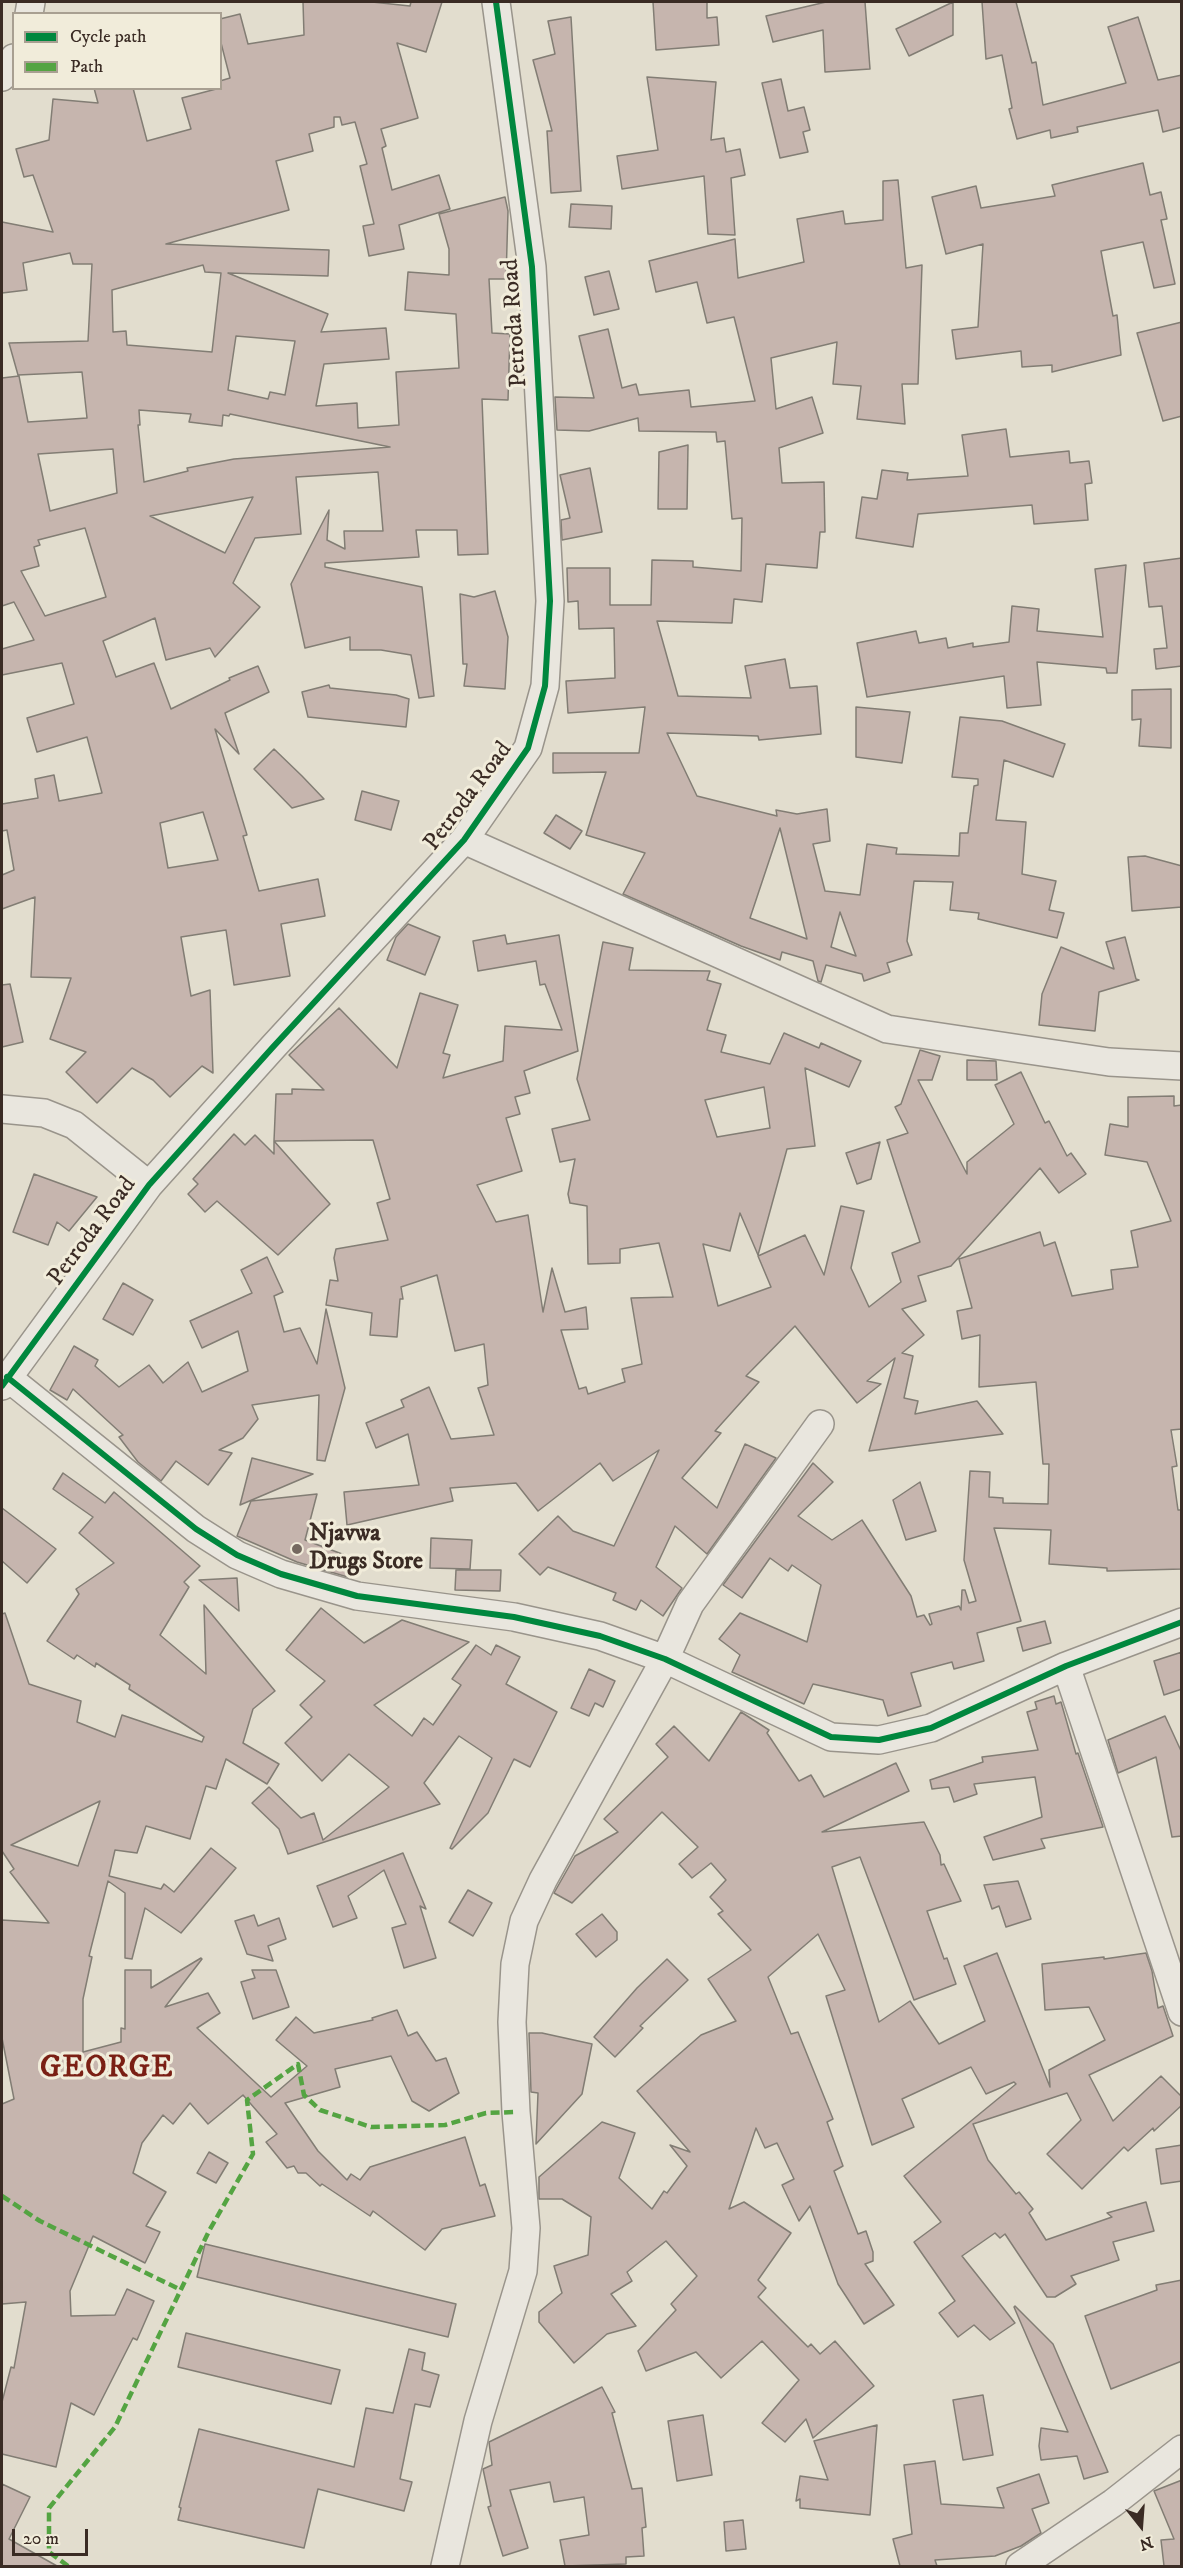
<!DOCTYPE html>
<style>
body{margin:0}
#map{position:relative;width:1183px;height:2568px;overflow:hidden;background:#e2ddce;font-family:"IM FELL DW Pica",serif}
canvas{display:block}
.frame{position:absolute;inset:0;border:3px solid #3a2b24;pointer-events:none}
.legend{position:absolute;left:12px;top:12px;width:210px;height:78px;box-sizing:border-box;background:#f1ecda;border:2px solid #a89f91;margin:0;padding:8px 10px;list-style:none;font-size:18px;color:#3a2b24}
.legend li{display:flex;align-items:center;gap:12px;height:30px}
.legend b{width:30px;border:2px solid #a89f91}
.north{position:absolute;left:1111px;top:2496px;width:60px;height:60px;-webkit-text-stroke:4px #f1ecda;paint-order:stroke;rotate:163deg;font-size:16px;font-weight:700;line-height:24px;text-align:center;color:#3a2b24}
.north::after{content:'';display:block;margin:auto;width:21px;height:27px;background:#3a2b24;clip-path:polygon(50% 0,100% 100%,50% 72%,0 100%)}
.scale{position:absolute;left:12px;top:2529px;width:76px;height:27px;box-sizing:border-box;border:3px solid #3a2b24;border-top:0;padding-left:8px;font-size:18px;line-height:21px;white-space:nowrap;color:#3a2b24;-webkit-text-stroke:4px #f1ecda;paint-order:stroke}
</style>
<div id="map">
<canvas width="1183" height="2568"></canvas>
<div class="frame"></div>
<ul class="legend">
<li><b style="height:8px;background:#00873e"></b>Cycle path</li>
<li><b style="height:8px;background:#54a442"></b>Path</li>
</ul>
<div class="north">N</div>
<div class="scale">20 m</div>
</div>
<script>
const c = document.querySelector('canvas').getContext('2d');
c.lineJoin = 'round';
function fillPath(path, color) {
  c.fillStyle = color;
  c.fill(path, 'evenodd');
}
function strokePath(path, color, width, dash) {
  c.strokeStyle = color;
  c.lineWidth = width;
  c.lineCap = dash ? 'butt' : 'round';
  c.setLineDash(dash || []);
  c.stroke(path);
}
function label(font, color, halo, rows, align = 'center') {
  c.font = font + ' "IM FELL DW Pica",serif';
  c.lineWidth = 6;
  c.setLineDash([]);
  c.textBaseline = 'middle';
  c.strokeStyle = halo;
  c.fillStyle = color;
  for (const [text, x, y, turn = 0] of rows) {
    c.save();
    c.translate(x, y);
    c.rotate((+turn || 0) * Math.PI / 180);
    c.textAlign = isNaN(turn) ? turn : align;
    if (halo) c.strokeText(text, 0, 0);
    c.fillText(text, 0, 0);
    c.restore();
  }
}
const building = new Path2D(`
 M303,2H372L410,6L411,2H442L426,52L397,43L418,118L381,129L386,146L382,148L392,190L439,175L450,209L399,225L404,249L369,256L363,226L374,224L360,166L367,164L355,122L342,125L340,117H334V127L309,134L313,151L276,161L289,210L166,244L329,250L328,276L228,273L328,314L321,332L386,328L389,359L324,364L316,406L357,403L358,428L399,425L396,372L459,368L456,314L405,310L408,272L449,275V249L439,214L505,197L508,211L506,279H489L492,333L510,334L508,400L482,399L488,554L458,555L457,530H416L419,557L325,563V567L422,587L434,696L419,698L411,655L381,650H350V637L305,648L291,584L329,510L327,540L345,549L344,531H383L378,472L296,477L301,534L255,538L233,583L260,607L215,657L210,648L166,660L155,618L103,641L116,677L154,663L171,709L230,680L229,678L258,666L269,692L225,713L239,754L215,729L247,835L243,836L259,891L318,879L325,916L281,924L290,976L234,985L226,930L181,937L191,996L210,990L213,1073L202,1066L170,1097L153,1080L132,1068L97,1103L66,1072L86,1052L50,1039L71,978L31,977L35,897L2,909V875L14,870L7,830L2,831V804L38,798L35,779L54,775L59,801L102,793L87,737L37,752L27,718L74,704L62,663L2,675V649L34,640L14,602L2,606V378L19,376L28,422L87,418L82,372L18,375L9,343L88,341L92,264H73L70,253L23,263L27,290L2,293V222L53,232L33,175L24,177L16,149L49,140L53,99L98,103L94,88H133L147,141L191,129L182,98L220,88V81L230,78L220,39V19L240,14L248,44L304,35ZM203,265L205,272L221,273L212,352L127,345L126,331L113,332L112,290ZM236,336L295,341L285,395L270,392L268,399L228,390ZM139,410L191,414L189,422L222,426L223,415L229,416L230,414L390,447L234,459L187,468L188,471L144,482L138,425H140ZM113,449L117,493L50,511L38,454ZM253,497L225,553L150,516ZM85,528L106,597L45,616L21,571L39,566L34,547L40,545L38,540ZM203,812L218,860L168,868L160,823Z
 M653,2H707V18L717,17L719,45L656,50Z
 M826,2H865L870,69L825,72L823,30L773,42L766,16Z
 M953,2V35L909,56L896,29Z
 M982,2H1016L1032,63L1036,62L1043,105L1126,83L1108,27L1138,17L1158,80L1182,75V127L1163,132L1158,110L1077,127L1078,132L1051,138L1050,130L1017,139L1009,109L1012,108L1002,55L986,59Z
 M571,17L581,191L551,193L547,131H552L533,60L555,54L548,21Z
 M647,77L716,82L711,140L724,138L726,152L740,149L745,175L731,178L735,235L708,234L704,176L622,189L617,156L658,150Z
 M781,79L788,111L804,107L810,130L803,132L808,152L780,158L762,83Z
 M1143,163L1150,195L1161,192L1167,219L1161,220L1175,284L1154,288L1143,242L1101,251L1113,316L1117,315L1121,355L1052,372V365L1022,367L1021,351L956,359L952,330L978,327L983,244L946,254L932,197L976,186L981,208L1055,196L1052,185Z
 M898,180L906,268L922,265L918,384H902L905,424L857,419L861,386L833,384L837,342L771,358L776,409L812,397L823,433L779,448L782,483L824,482L825,532H820L817,568L766,564L762,602L734,599L732,623L657,621L678,696L751,698L745,666L785,659L790,688L817,686L821,734L759,740L758,736L667,733L697,796L777,816L776,810L797,814L827,809L830,841L813,844L825,891L860,895L867,844L897,848L896,854L959,856L960,833H968L974,786L978,785V779L952,777L960,717L1002,721L1065,744L1053,777L1004,760L996,820L1026,822L1022,874L1056,881L1049,910L1064,913L1057,938L978,919L979,913L950,910L953,882L914,881L907,941L912,955L887,963L890,972L864,981L862,974L826,965L821,982L818,981L813,961L782,952L780,960L741,946L623,894L645,853L586,835L606,772L553,773V753H639L645,707L568,713L566,681L615,678L614,628L579,629L578,601L568,602L567,568H610V605H651L652,560L693,561V567L741,571L742,518L732,519L725,441L717,442L716,432L639,431L638,418L589,431L557,430L555,397L594,398L579,336L608,329L622,388L636,384L639,395L689,390L691,407L755,401L734,317L707,323L697,282L656,292L649,261L735,239L738,278L804,262L797,219L843,211L845,224L883,220V181ZM780,828L807,939L750,918ZM840,912L856,956L831,947Z
 M571,204L612,206L611,229L569,227Z
 M609,271L619,309L594,315L585,277Z
 M1182,322V416L1163,421L1137,333Z
 M1006,429L1010,457L1069,451L1070,463L1089,461L1092,483L1085,484L1088,520L1034,524L1032,505L918,514L913,547L856,538L862,497L877,499L882,470L908,473L907,480L968,476L962,435Z
 M688,445L687,509H658L659,452Z
 M590,468L602,532L562,540L561,520L570,518L560,475Z
 M1182,558V666L1156,669L1154,649L1167,648L1162,606L1149,607L1144,563Z
 M1126,565L1117,673H1107L1106,668L1037,662L1041,705L1007,708L1004,676L867,697L857,643L916,631L919,643L946,638L948,648L973,643V647L1009,642L1012,606L1039,609L1037,631L1103,637L1095,569Z
 M495,591L508,637L505,689L464,686L467,664H463L460,594L474,597Z
 M329,685L330,688L396,695L409,699L406,727L308,717L302,692Z
 M1171,689V748L1139,746L1141,719L1132,720V690Z
 M856,707L910,712L902,763L856,757Z
 M274,749L302,776L324,799L292,808L254,769Z
 M362,791L399,801L391,830L355,820Z
 M556,815L582,831L570,849L544,833Z
 M1145,856L1182,866V907L1132,911L1128,857Z
 M408,924L440,937L425,975L387,960L396,937Z
 M505,935L507,944L559,935L578,1051L524,1071L530,1093L515,1097L520,1114L506,1118L522,1171L477,1185L496,1222L528,1215L543,1312L552,1268L565,1312L586,1307L588,1329L561,1330L579,1389L586,1387L588,1394L625,1382L622,1369L642,1364L631,1298L673,1297L659,1243L620,1249V1263L588,1264L587,1206L570,1203L568,1194L575,1159L560,1162L552,1129L590,1120L577,1079L603,942L633,948L629,970L710,971L707,980L721,984L707,1030L726,1035L721,1052L770,1064L784,1033L819,1048L821,1043L861,1061L849,1087L805,1068L815,1146L787,1149L758,1255L740,1213L730,1251L703,1244L718,1306L771,1287L758,1256L805,1235L824,1275L841,1206L864,1211L851,1268L869,1307L901,1282L892,1253L920,1242L887,1140L908,1133L895,1107L901,1104L920,1050L940,1056L932,1080H918L967,1174V1162L1014,1124L995,1085L1021,1072L1045,1123L1049,1121L1067,1156L1071,1153L1086,1174L1059,1193L1040,1168L951,1266L918,1276L926,1301L902,1309L924,1335L902,1353L913,1356L904,1398L918,1401L915,1414L977,1401L1003,1434L869,1451L895,1358L867,1381L881,1384L857,1403L795,1326L746,1376L759,1382L715,1431L721,1433L682,1478L717,1508L745,1444L776,1458L707,1554L675,1526L656,1567L682,1588L663,1616L641,1600L636,1610L613,1600L616,1593L548,1567L540,1575L519,1554L558,1516L573,1531L614,1546L659,1450L613,1481L600,1463L538,1511L516,1483L450,1488L453,1501L347,1525L344,1492L419,1485L408,1434L376,1448L366,1423L404,1407L401,1400L429,1387L451,1439L494,1435L478,1388L488,1385L484,1344L455,1351L437,1275L401,1287L403,1299H400L397,1337L370,1335L372,1313L326,1305L330,1280L338,1281L334,1258L336,1249L388,1240L377,1203L390,1199L373,1140L274,1141L276,1094H292V1089L324,1090L289,1055L339,1008L397,1068L420,993L458,1005L443,1053L450,1055L443,1078L503,1061L505,1026L562,1030L545,984L540,985L536,961L478,971L473,941ZM764,1087L770,1128L717,1137L705,1100Z
 M1125,937L1136,979L1139,980L1099,992L1095,1031L1039,1025L1042,994L1061,947L1114,969L1106,942Z
 M10,984L23,1042L2,1047V985Z
 M967,1060L996,1061L997,1080H967Z
 M1174,1096V1106L1182,1105V1429L1171,1430L1177,1466L1172,1467L1178,1510H1182V1569L1107,1571V1568L1049,1564L1051,1530L994,1528L1021,1621L977,1633L984,1661L954,1669L952,1662L911,1673L921,1706L888,1716L883,1700L813,1684L804,1704L732,1672L740,1655L719,1639L740,1613L807,1642L821,1585L792,1565L788,1571L770,1558L742,1598L723,1585L813,1463L833,1482L798,1516L832,1540L862,1520L911,1596L917,1617L924,1615L930,1625L932,1624L929,1614L959,1606L961,1610L962,1590H965L969,1603L976,1601L964,1560L970,1471L990,1472L989,1497L1003,1498V1503L1048,1504L1049,1464H1043L1036,1382L979,1387L980,1335L962,1339L957,1311L972,1308L959,1259L1040,1232L1044,1246L1055,1242L1072,1296L1113,1289L1111,1270L1138,1267L1131,1231L1171,1221L1147,1162L1105,1155L1110,1124L1128,1127V1097Z
 M234,1134L245,1145L255,1135L274,1154V1141L330,1204L278,1255L217,1201L205,1212L188,1194L198,1184L193,1179Z
 M880,1142L871,1179L857,1184L846,1153Z
 M34,1174L97,1197L69,1231L57,1222L48,1245L13,1232Z
 M267,1257L283,1292L274,1296L284,1332L300,1328L317,1364L326,1309L345,1388L325,1461L317,1460L319,1395L252,1405L258,1419L243,1438L219,1450L232,1453L208,1485L176,1461L161,1481L138,1462L119,1437L123,1435L73,1389L67,1400L50,1390L74,1346L98,1360L95,1366L119,1387L149,1365L163,1383L188,1362L202,1392L248,1371L238,1331L202,1348L190,1321L252,1293L241,1270Z
 M123,1283L153,1300L133,1335L103,1319Z
 M252,1458L313,1474L240,1505Z
 M63,1473L105,1503L114,1492L200,1566L184,1582L189,1587L160,1635L206,1674L204,1605L275,1691L253,1709L243,1743L279,1764L267,1784L226,1759L216,1789L206,1786L190,1839L146,1826L137,1853L115,1850L109,1876L161,1889L164,1884L174,1892L211,1848L236,1868L181,1933L145,1908L132,1959L125,1958V1893L108,1881L89,1956L92,1957L83,1999V2052L121,2042V2028L125,2029V1970H151V1988L201,1958L202,1959L165,2007L208,1993L220,2013L197,2028L271,2097L307,2066L276,2040L296,2017L314,2033L373,2020L372,2018L397,2010L408,2036L417,2032L436,2061L446,2058L459,2093L429,2111L412,2101L391,2056L335,2069L340,2087L285,2103L318,2151L347,2180L351,2174L360,2180L370,2167L465,2137L480,2186L485,2184L495,2216L442,2229L425,2250L373,2211L370,2216L322,2184L320,2186L306,2173H298L294,2166L287,2168L266,2142L277,2134L243,2095L208,2124L190,2103L173,2124L163,2115L142,2143L133,2173L166,2192L146,2226L160,2232L145,2263L93,2236L70,2291L71,2316L115,2315L127,2289L154,2301L137,2340L133,2338L94,2415L71,2403L56,2467L2,2454V2402L11,2367L14,2368L26,2302L2,2304V2104L14,2099L2,2038V1920L49,1923L10,1872L14,1869L2,1851V1614L5,1613L29,1684L81,1701L77,1722L115,1737L122,1715L202,1742L204,1737L129,1689L130,1685L96,1663L95,1667L77,1655L74,1659L47,1641L79,1594L76,1589L114,1563L79,1533L93,1517L53,1489ZM100,1801L78,1866L11,1845Z
 M920,1482L936,1531L906,1540L893,1500Z
 M317,1494L305,1540L358,1560L351,1578L297,1562L237,1536L251,1501Z
 M2,1508L56,1549L27,1583L2,1561Z
 M431,1538L472,1540L470,1569L430,1568Z
 M456,1570H501L500,1591L455,1590Z
 M237,1578L239,1611L199,1580Z
 M321,1608L364,1643L402,1620L469,1642L374,1705L412,1736L424,1718L433,1725L461,1685L452,1679L476,1645L491,1655L496,1645L520,1657L506,1684L557,1712L530,1767L514,1759L488,1813L452,1849L450,1848L492,1758L459,1736L424,1783L440,1804L288,1854L279,1829L252,1803L269,1787L301,1818L314,1813L323,1840L389,1787L349,1754L322,1781L285,1743L312,1717L300,1705L325,1681L286,1650Z
 M1045,1621L1051,1643L1023,1651L1017,1628Z
 M1182,1652V1689L1164,1695L1154,1661Z
 M589,1669L615,1681L603,1707L595,1703L589,1716L571,1708Z
 M1054,1696L1056,1704L1061,1702L1076,1754L1078,1753L1103,1827L1041,1839L1045,1848L993,1860L984,1837L1042,1817L1035,1777L974,1784L977,1794L954,1802L949,1787L932,1789L930,1780L983,1762L982,1757L1038,1750L1027,1712L1037,1709L1035,1702Z
 M741,1712L769,1730L767,1733L799,1781L811,1775L824,1797L896,1763L909,1791L822,1832L924,1822L940,1855L941,1865L944,1864L961,1901L927,1911L944,1959L947,1958L956,1984L914,2000L860,1857L832,1867L879,2022L910,2001L939,2044L985,2021L964,1966L997,1953L1050,2087L1049,2070L1105,2040L1089,2007L1045,2010L1042,1964L1104,1957V1959L1146,1953L1152,1971L1158,2008L1163,2006L1173,2036L1089,2075L1113,2121L1161,2076L1182,2097V2105L1154,2131L1153,2128L1128,2151L1124,2147L1082,2189L1047,2154L1081,2120L1067,2093L973,2124L988,2160L1016,2194L1019,2192L1033,2209L1029,2213L1046,2240L1112,2217L1107,2213L1146,2202L1154,2231L1113,2242L1119,2260L1071,2276L1076,2284L1055,2297H1047L1005,2234L1000,2238L995,2233L962,2256L1015,2323L990,2340L974,2325L958,2337L939,2313L955,2301L914,2242L941,2222L904,2176L1016,2084L1014,2082L986,2094L971,2067L902,2099L914,2127L872,2145L826,1996L845,1990L818,1934L768,1977L791,2034L798,2032L833,2119L827,2122L843,2166L834,2171L858,2234L866,2231L873,2252V2261L865,2264L894,2305L864,2324L838,2284L810,2206L799,2221L782,2185L794,2179L777,2143L765,2148L756,2128L729,2209L744,2202L791,2233L758,2280L766,2288L758,2297L808,2347L811,2344L820,2354L835,2341L874,2386L813,2438L806,2419L785,2442L762,2423L799,2380L762,2341L721,2378L696,2352L646,2371L638,2351L676,2310L671,2304L697,2276L666,2241L627,2272L632,2281L611,2294L636,2326L607,2334L574,2363L539,2322V2312L562,2293L554,2266L588,2255L591,2217L562,2199H539V2177L602,2122L635,2133L619,2178L652,2209L664,2191L667,2193L687,2166L670,2145L690,2152L637,2091L701,2035L736,2021L708,1979L751,1950L718,1914L723,1911L710,1897L726,1880L711,1863L692,1878L679,1864L698,1847L662,1812L572,1903L554,1893L575,1856L618,1832L604,1819L668,1757L656,1744L674,1726L709,1761Z
 M1165,1716L1182,1753V1836L1172,1837L1156,1757L1118,1773L1108,1740Z
 M403,1853L426,1909L420,1906L436,1958L404,1968L392,1928L406,1924L384,1870L348,1896L357,1918L333,1927L317,1886Z
 M1018,1881L1031,1919L1006,1927L999,1906L992,1909L984,1885Z
 M468,1890L492,1903L473,1936L449,1922Z
 M602,1914L617,1932V1940L596,1957L576,1934Z
 M254,1915L258,1926L279,1918L286,1939L268,1946L273,1961L247,1954L235,1921Z
 M667,1959L688,1980L640,2026L643,2028L615,2057L594,2037L637,1988Z
 M252,1970H276L289,2007L253,2019L241,1982L255,1978Z
 M529,2033H542L592,2044L582,2094L536,2144L538,2093L531,2092Z
 M1182,2145V2181L1161,2184L1156,2149Z
 M209,2152L228,2163L216,2183L197,2173Z
 M205,2244L456,2304L448,2337L197,2277Z
 M1182,2280V2361L1111,2389L1085,2316L1157,2290L1156,2285Z
 M1015,2306L1053,2344L1108,2472L1084,2479L1077,2456L1041,2460L1039,2446L1041,2428L1068,2432L1014,2307Z
 M186,2333L340,2370L331,2404L178,2367Z
 M409,2349L425,2353L422,2370L439,2375L430,2407L415,2404L400,2479L412,2482L404,2511L318,2489L304,2548L178,2520L181,2508L179,2507L199,2429L354,2467L366,2408L393,2413Z
 M602,2387L615,2412L612,2413L632,2489L642,2488L646,2527L642,2528L644,2556L626,2557V2564L565,2566L560,2540L589,2535L584,2497L554,2502L550,2482L510,2490L528,2548L503,2556L488,2507L491,2506L483,2469L492,2465L489,2442Z
 M983,2395L993,2455L963,2460L953,2400Z
 M703,2415L712,2475L677,2481L668,2421Z
 M877,2425L870,2515L800,2508V2499L796,2501L800,2476L828,2480L814,2441Z
 M935,2461L941,2504L1004,2508L997,2488L1039,2474L1049,2503L1032,2509L1041,2533L1021,2546L995,2556L935,2560L937,2566H900L893,2539L912,2534L904,2465Z
 M1182,2480V2566H1164L1161,2540L1174,2539L1154,2491Z
 M2,2484L30,2497L9,2539L57,2566H2Z
 M743,2520L746,2549L726,2551L724,2522Z`);
const minor = new Path2D(`
 M29,14L31,2
 M2,77L14,58
 M464,840L887,1029L1109,1062L1182,1066
 M2,1109L44,1113L74,1125L149,1185
 M7,1377L196,1529L237,1555L281,1574L357,1596L514,1617L600,1636L665,1659L831,1737L879,1740L931,1728L1066,1666L1182,1622
 M2,1386L149,1185L273,1047L464,840L528,748L545,686L550,601L532,267L496,2
 M1066,1666L1182,2012
 M445,2566L478,2421L523,2271L526,2228L516,2112L512,2022L515,1964L524,1921L543,1880L665,1659L690,1604L820,1424
 M1020,2566L1113,2503L1182,2449`);
const quiet = new Path2D(`
 M2,2196L40,2221L181,2290
 M68,2566L49,2552V2508L115,2427L209,2231L253,2154L247,2100L298,2064L304,2095L320,2110L371,2127L445,2125L486,2113L516,2112`);
const cycleway = new Path2D(`
 M7,1377L196,1529L237,1555L281,1574L357,1596L514,1617L600,1636L665,1659L831,1737L879,1740L931,1728L1066,1666L1182,1622
 M2,1386L149,1185L273,1047L464,840L528,748L545,686L550,601L532,267L496,2`);
const markers = [
 [297,1549,6,"#756960"]
];
const streetNames = [
 ["Petroda Road",516,323,-94],
 ["Petroda Road",469,797,-53],
 ["Petroda Road",93,1232,-53]
];
const poiNames = [
 ["Njavwa",309,1535],
 ["Drugs Store",309,1563]
];
const districtNames = [
 ["GEORGE",107,2070]
];
fillPath(building, '#c6b5ae');
strokePath(building, '#827d74', 1.5);
strokePath(minor, '#99948b', 30);
strokePath(minor, '#e9e6de', 27);
strokePath(quiet, '#54a442', 4.5, [9, 4.5]);
strokePath(cycleway, '#00873e', 6);
for (const [x, y, r, color] of markers) {
  const dot = new Path2D();
  dot.arc(x, y, r, 0, 2 * Math.PI);
  c.fillStyle = color;
  c.fill(dot);
  strokePath(dot, '#f1ecda', 2);
}
label('24px', '#3a2b24', '#f1ecda', streetNames);
label('bold 24px', '#3a2b24', '#f1ecda', poiNames, 'left');
c.letterSpacing = '1.5px';
label('bold 30px', '#7a1f14', '#f1ecda', districtNames);
c.letterSpacing = '0px';
</script>
